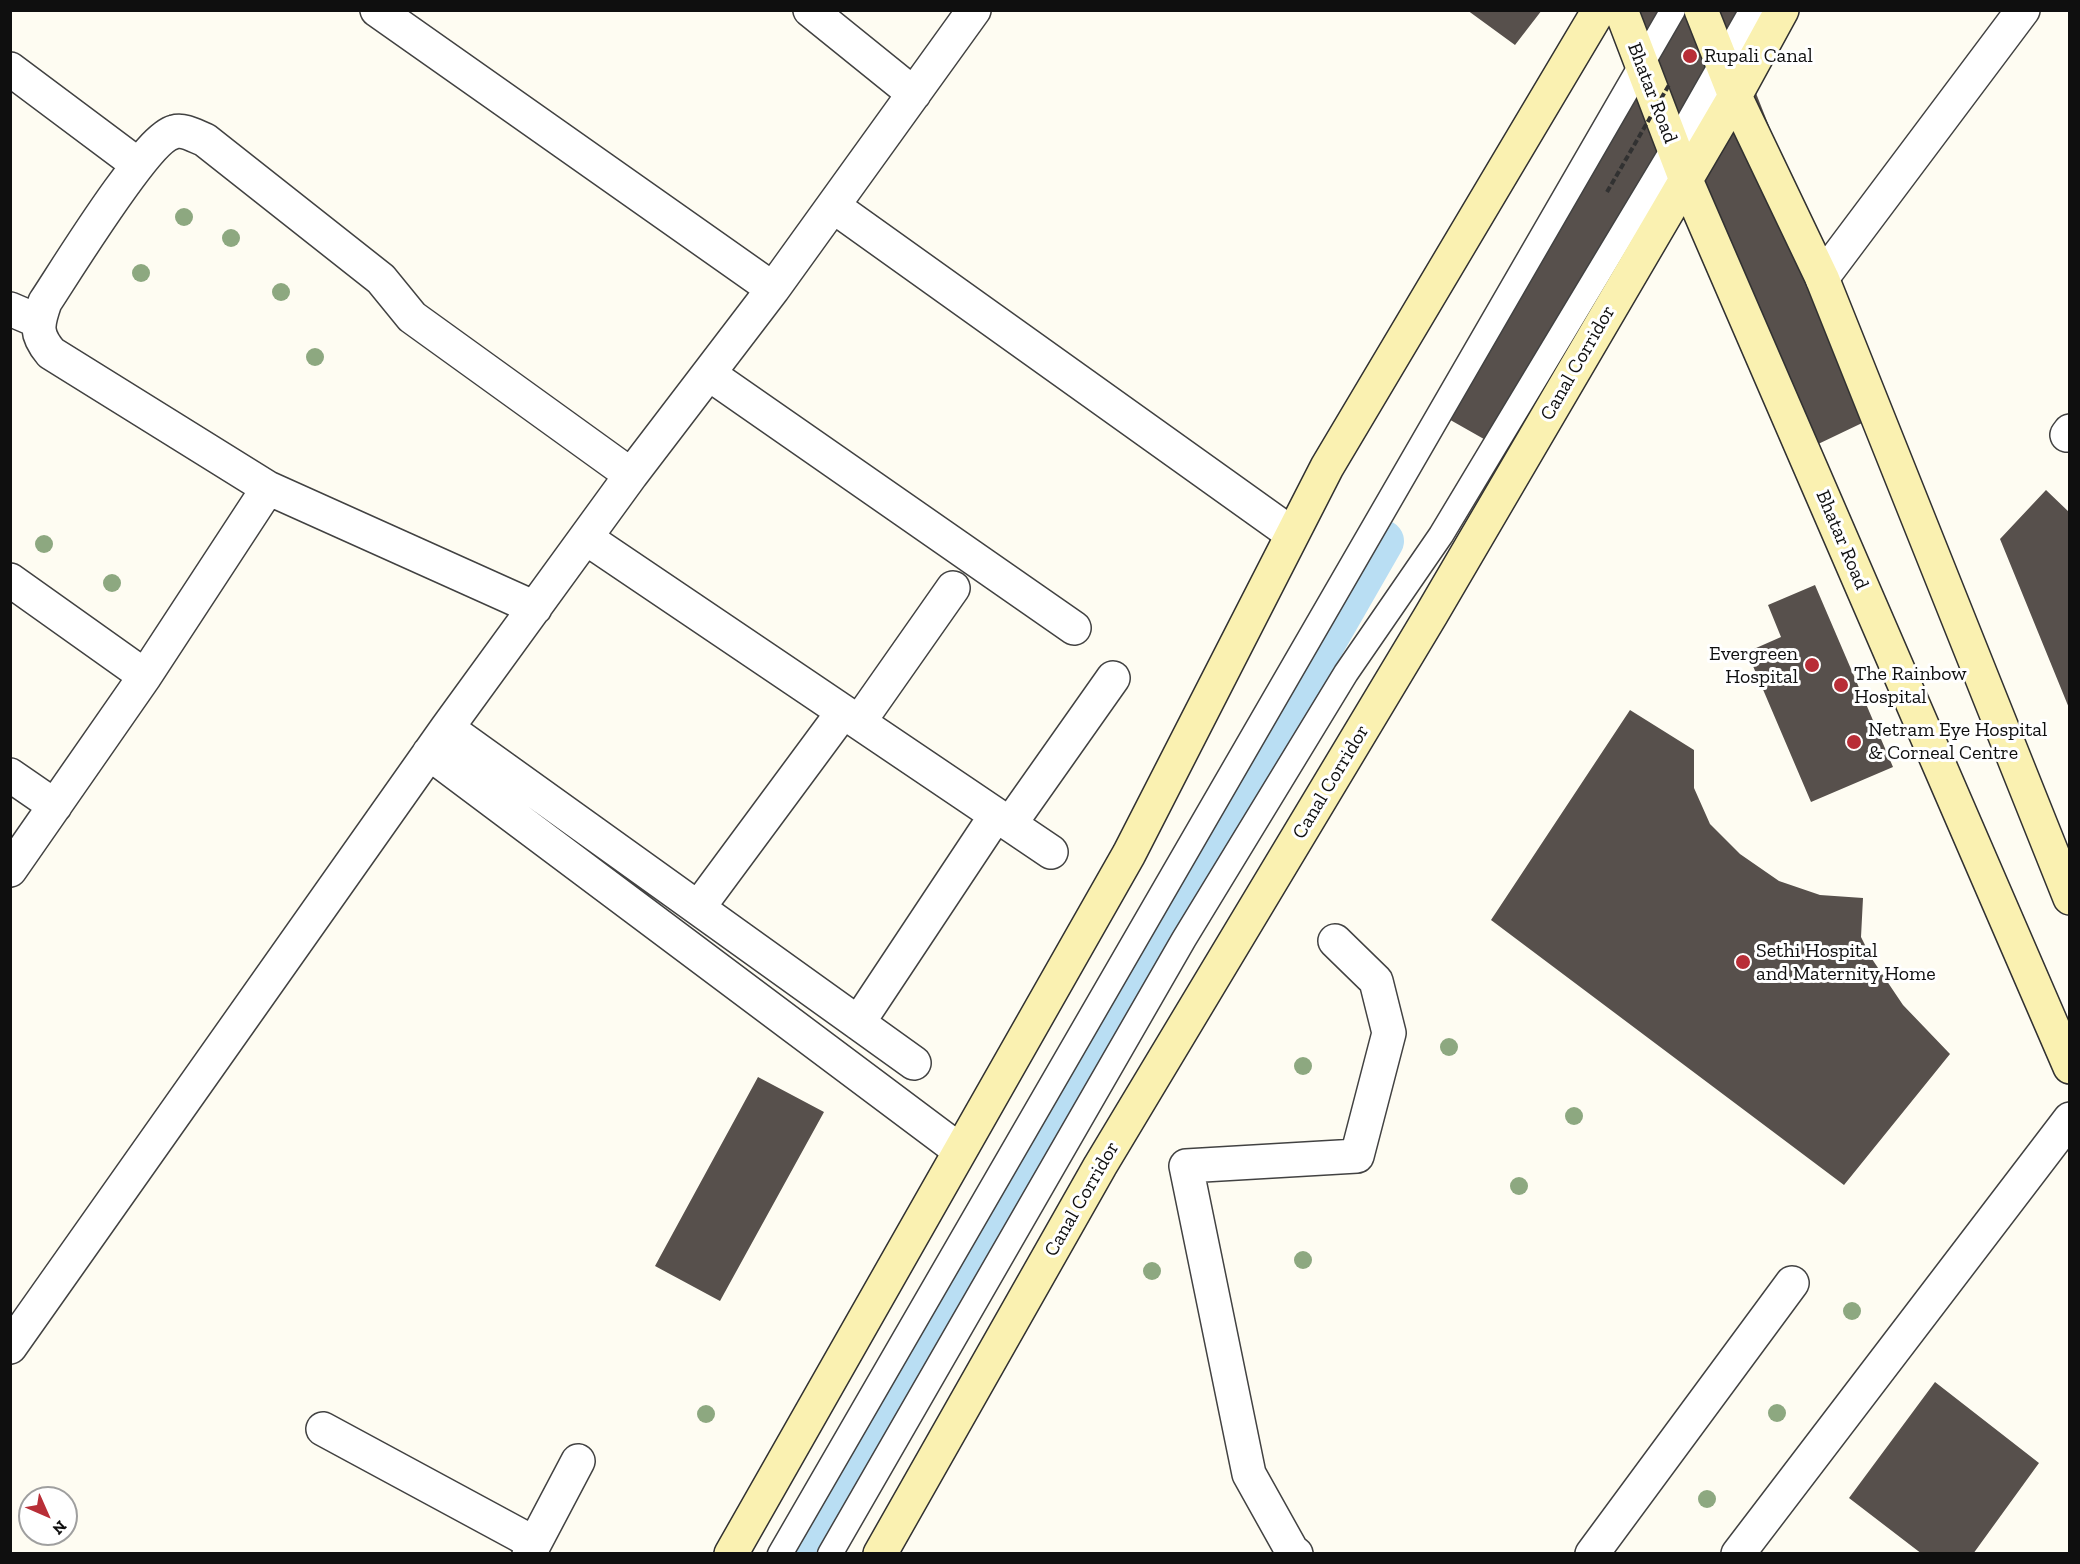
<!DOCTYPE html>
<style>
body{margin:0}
#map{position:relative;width:2080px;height:1564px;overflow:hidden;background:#fefcf2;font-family:"Zilla Slab",serif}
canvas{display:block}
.frame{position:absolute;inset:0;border:12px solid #0f0f0f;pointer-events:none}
.north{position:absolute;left:18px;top:1486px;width:60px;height:60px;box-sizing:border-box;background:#fff;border:2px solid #9f9f9f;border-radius:50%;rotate:135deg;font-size:16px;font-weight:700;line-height:24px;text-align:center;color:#0f0f0f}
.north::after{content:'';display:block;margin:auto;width:21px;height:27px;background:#b82e37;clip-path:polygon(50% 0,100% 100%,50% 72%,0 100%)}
</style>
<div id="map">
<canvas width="2080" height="1564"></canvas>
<div class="frame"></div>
<div class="north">N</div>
</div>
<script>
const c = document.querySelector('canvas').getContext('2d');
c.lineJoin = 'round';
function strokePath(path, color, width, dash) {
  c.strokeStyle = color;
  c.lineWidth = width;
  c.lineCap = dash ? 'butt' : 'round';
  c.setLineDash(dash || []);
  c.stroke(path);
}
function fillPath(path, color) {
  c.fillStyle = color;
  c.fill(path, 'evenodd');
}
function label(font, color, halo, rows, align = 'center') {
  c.font = font + ' "Zilla Slab",serif';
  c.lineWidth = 6;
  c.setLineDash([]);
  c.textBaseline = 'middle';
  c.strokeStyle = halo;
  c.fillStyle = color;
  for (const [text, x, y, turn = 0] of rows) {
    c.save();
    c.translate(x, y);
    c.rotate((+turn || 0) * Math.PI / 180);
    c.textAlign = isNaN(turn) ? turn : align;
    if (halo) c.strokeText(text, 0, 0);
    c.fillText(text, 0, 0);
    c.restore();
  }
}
const canal = new Path2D(`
 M802,1554L1383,541`);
const building = new Path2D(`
 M1467,10H1542L1515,45Z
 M1625,10H1764L1740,53L1883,413L1814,446L1681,149L1505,451L1431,409L1639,45Z
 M2046,490L2070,513L2069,708L2000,539Z
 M1815,585L1893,767L1811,802L1747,652L1781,637L1768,605Z
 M1630,710L1694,750V788L1710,824L1740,854L1779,881L1820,895L1863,898L1861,937L1872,959L1903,1005L1950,1054L1844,1185L1491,920Z
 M758,1077L824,1112L720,1301L655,1266Z
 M1935,1382L2039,1463L1973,1554H1922L1849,1498Z`);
const lane = new Path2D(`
 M780,1554L1673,10
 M830,1554L1184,939L1346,673L1441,535L1673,149L1752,10`);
const street = new Path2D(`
 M377,10L773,289
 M810,10L914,94
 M10,69L137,164
 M833,206L1292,534
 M1822,278L2023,10
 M10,309L38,321
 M709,374L1074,628
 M2067,435L2070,431
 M586,538L1051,852
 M10,580L145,676
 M535,608L268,488L51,353C35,334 37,325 45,302C65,272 146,139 174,132C184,129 195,136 205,140L381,279L412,317L631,475
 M859,722L953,588
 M447,728L914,1063
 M429,753L959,1150
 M10,775L55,806
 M1010,824L1113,678
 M10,870L145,676L268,488
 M698,908L843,712
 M858,1023L996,815
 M10,1347L447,728L631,475L773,289L974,10
 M323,1429L534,1543
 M529,1554L578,1461
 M1296,1554L1292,1551L1249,1474L1186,1166L1357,1156L1389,1033L1376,981L1335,941
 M1592,1554L1792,1283
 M1738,1554L2070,1119`);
const secondary = new Path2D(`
 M1621,10L1686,180L2070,1067
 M1701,10L1735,96L1822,278L2070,898
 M731,1554L1129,854L1327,467L1599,10
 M880,1554L1100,1166L1431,615L1735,96L1782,10`);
const pathBridge = new Path2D(`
 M1607,192L1669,85`);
const trees = [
 [184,217],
 [231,238],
 [141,273],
 [281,292],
 [315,357],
 [44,544],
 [112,583],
 [1449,1047],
 [1303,1066],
 [1574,1116],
 [1519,1186],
 [1303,1260],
 [1152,1271],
 [1852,1311],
 [1777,1413],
 [706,1414],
 [1707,1499]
];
const markers = [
 [1690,56,8,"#b82e37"],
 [1812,665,8,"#b82e37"],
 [1841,685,8,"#b82e37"],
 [1854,742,8,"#b82e37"],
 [1743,962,8,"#b82e37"]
];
const poiNames = [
 ["Rupali Canal",1704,56],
 ["Evergreen",1798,654,"right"],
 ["Hospital",1798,677,"right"],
 ["The Rainbow",1854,674],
 ["Hospital",1854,697],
 ["Netram Eye Hospital",1868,730],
 ["& Corneal Centre",1868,753],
 ["Sethi Hospital",1756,951],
 ["and Maternity Home",1756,974]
];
const streetNames = [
 ["Bhatar Road",1652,93,69],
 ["Canal Corridor",1578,363,-60],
 ["Bhatar Road",1842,540,67],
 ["Canal Corridor",1331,782,-59],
 ["Canal Corridor",1082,1199,-60]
];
strokePath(canal, '#b9def3', 42);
fillPath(building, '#57504c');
strokePath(lane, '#424242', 27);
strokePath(street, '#424242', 36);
strokePath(secondary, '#313131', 36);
strokePath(lane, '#fff', 24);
strokePath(street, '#fff', 33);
strokePath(secondary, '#faf1b1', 33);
strokePath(pathBridge, '#313131', 4, [6, 3]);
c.fillStyle = '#8da880';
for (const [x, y] of trees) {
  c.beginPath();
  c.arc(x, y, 9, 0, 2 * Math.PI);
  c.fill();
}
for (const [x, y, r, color] of markers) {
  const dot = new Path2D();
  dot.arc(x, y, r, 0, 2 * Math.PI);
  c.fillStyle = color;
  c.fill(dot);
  strokePath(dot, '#fff', 2);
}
label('20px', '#0f0f0f', '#fff', poiNames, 'left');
label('20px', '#0f0f0f', '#fff', streetNames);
</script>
